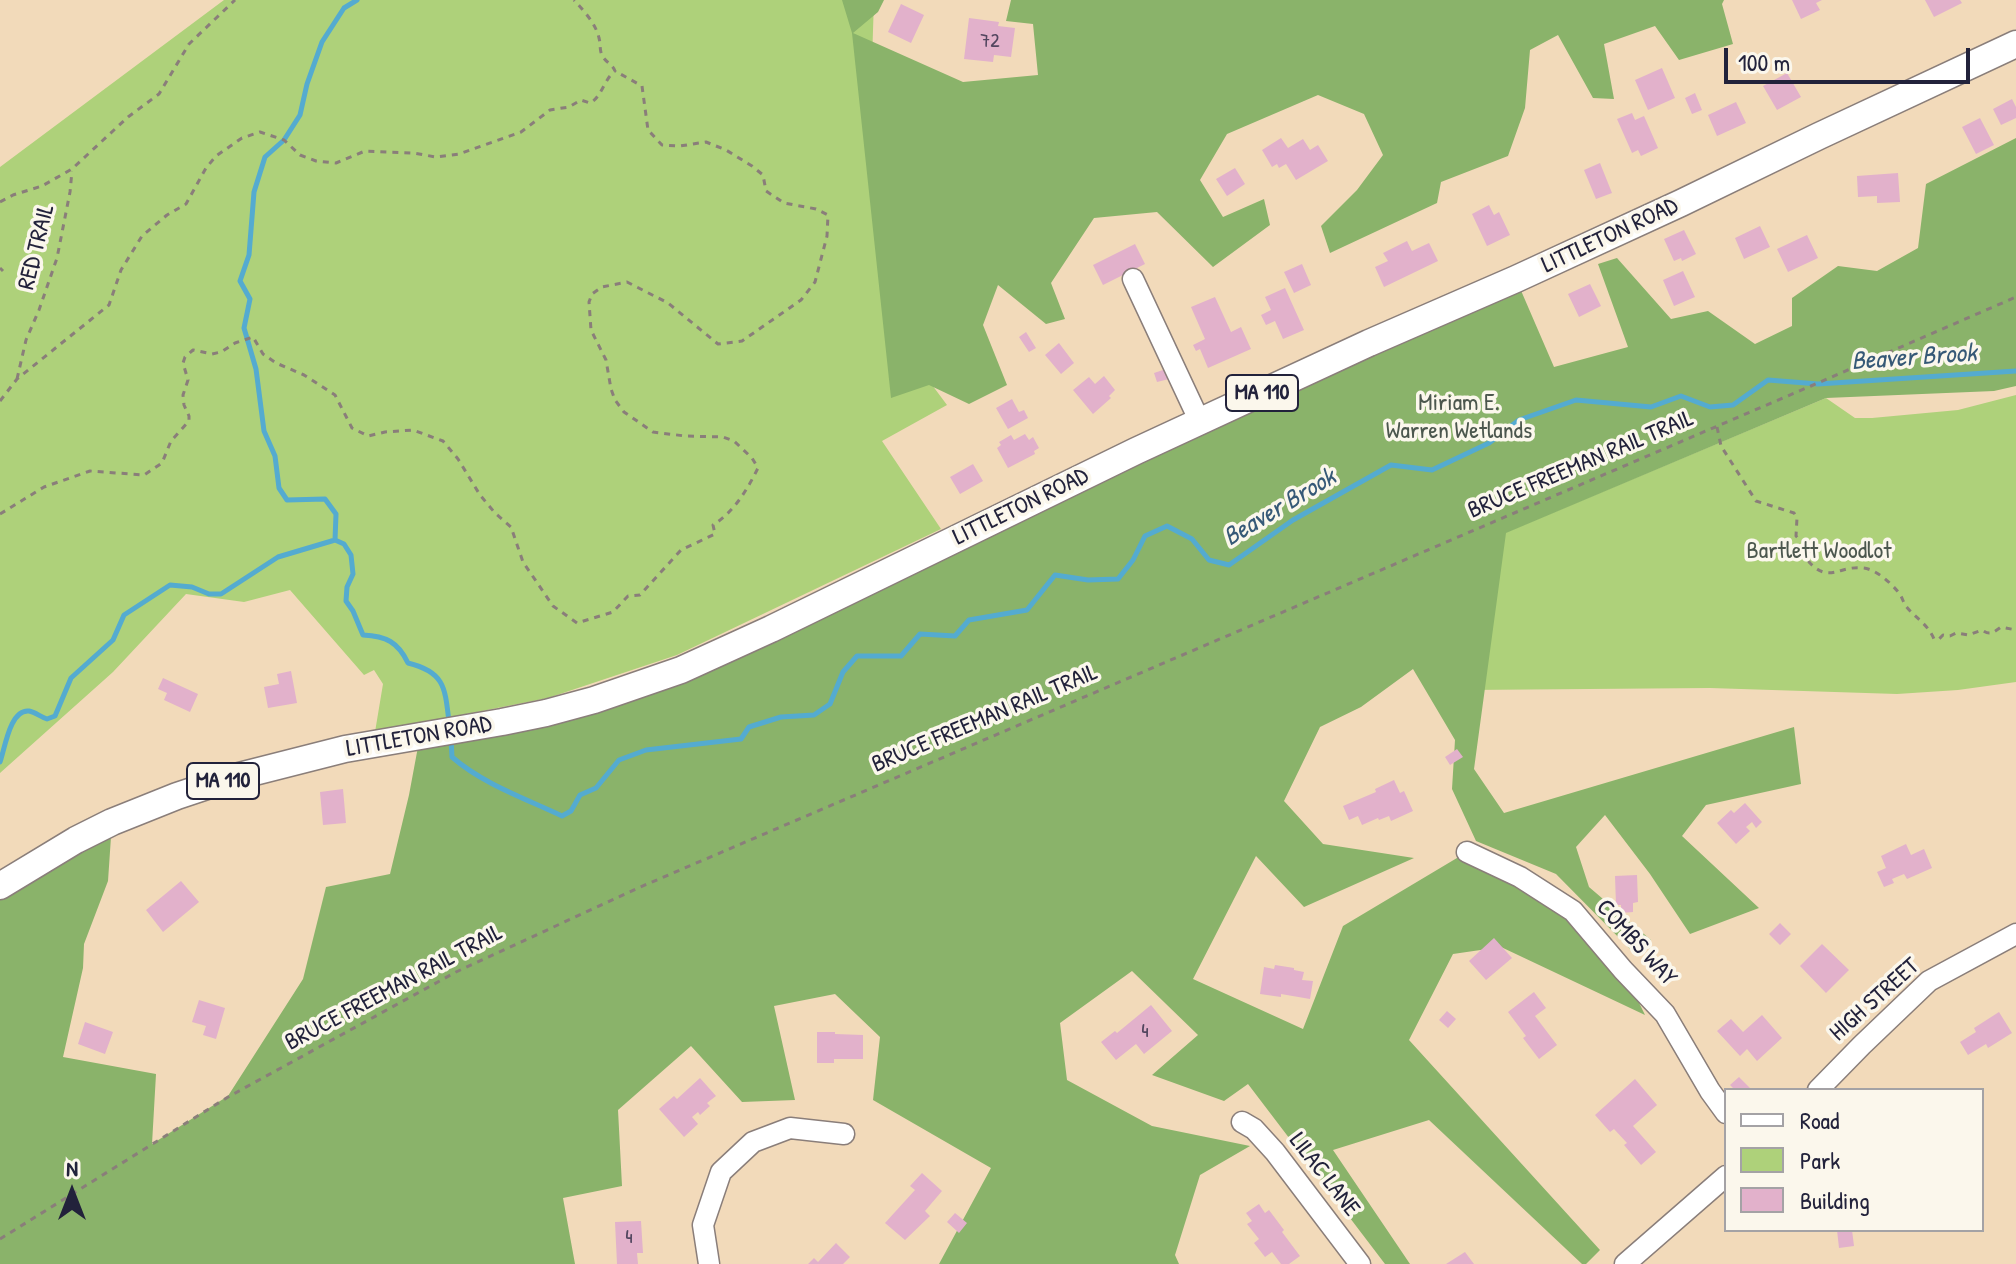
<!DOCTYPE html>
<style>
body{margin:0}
#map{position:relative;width:2016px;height:1264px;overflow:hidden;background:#f2daba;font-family:"Patrick Hand",sans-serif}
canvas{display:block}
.legend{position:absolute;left:1724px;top:1088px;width:260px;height:144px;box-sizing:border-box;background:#fbf7ec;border:2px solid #a4a2a5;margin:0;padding:10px 14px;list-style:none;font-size:24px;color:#22223b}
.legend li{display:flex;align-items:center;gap:16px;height:40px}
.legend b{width:40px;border:2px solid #a4a2a5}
.north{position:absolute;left:32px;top:1152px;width:80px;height:80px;-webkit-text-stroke:6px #fbf7ec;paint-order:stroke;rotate:0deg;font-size:22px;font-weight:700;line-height:32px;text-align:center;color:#22223b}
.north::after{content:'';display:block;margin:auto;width:28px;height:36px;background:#22223b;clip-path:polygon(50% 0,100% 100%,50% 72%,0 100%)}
.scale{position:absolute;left:1724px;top:48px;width:246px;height:36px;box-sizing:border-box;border:4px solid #22223b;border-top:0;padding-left:10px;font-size:24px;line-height:28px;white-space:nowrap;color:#22223b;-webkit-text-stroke:6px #fbf7ec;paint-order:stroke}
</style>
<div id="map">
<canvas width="2016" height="1264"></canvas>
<ul class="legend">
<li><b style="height:10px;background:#fff"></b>Road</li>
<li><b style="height:22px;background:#aed17a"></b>Park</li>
<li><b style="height:22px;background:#e2b1cb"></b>Building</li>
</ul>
<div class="north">N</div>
<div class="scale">100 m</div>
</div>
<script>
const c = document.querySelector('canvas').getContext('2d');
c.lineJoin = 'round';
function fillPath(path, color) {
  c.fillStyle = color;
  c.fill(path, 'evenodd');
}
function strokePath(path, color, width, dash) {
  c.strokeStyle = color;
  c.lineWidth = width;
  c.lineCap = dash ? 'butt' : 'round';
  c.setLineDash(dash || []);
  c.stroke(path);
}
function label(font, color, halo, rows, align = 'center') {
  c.font = font + ' "Patrick Hand",sans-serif';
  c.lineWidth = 7;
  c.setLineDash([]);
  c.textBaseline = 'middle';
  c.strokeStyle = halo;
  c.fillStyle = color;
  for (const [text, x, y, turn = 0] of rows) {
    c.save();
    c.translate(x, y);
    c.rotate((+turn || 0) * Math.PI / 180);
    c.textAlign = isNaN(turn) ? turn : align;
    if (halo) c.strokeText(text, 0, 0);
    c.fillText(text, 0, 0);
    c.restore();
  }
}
const green = new Path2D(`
 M224,0H874L872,61L912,358L947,405L882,441L941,529L677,655L548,698L375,732L383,684L374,670L364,675L290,590L244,602L186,594L113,672L0,773V167Z
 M2016,395V682L1958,690L1897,694L1710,688L1468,690L1447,557L1826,398L1855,418H1872L1958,410Z`);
const forest = new Path2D(`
 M842,0H884L878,12L853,33L963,82L1038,75L1033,24L1006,21L1011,0H1724L1722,4L1733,44L1679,60L1655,26L1604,44L1614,99L1593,98L1558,35L1530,50L1525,108L1508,156L1441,182L1437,203L1330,253L1321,226L1357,190L1383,155L1364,114L1318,95L1227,134L1200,180L1223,217L1264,199L1270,225L1213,267L1157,212L1094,218L1051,283L1065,319L1046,324L998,285L983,325L1007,385L969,404L929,385L891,398L852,33Z
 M2016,138V386L1994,391L1826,398L1506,533L1474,769L1504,813L1794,727L1801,784L1706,805L1682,836L1759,908L1690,934L1650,874L1605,815L1576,847L1589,887L1651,940L1635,954L1556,874L1476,841L1452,789L1455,740L1413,669L1361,707L1320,727L1284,801L1323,844L1414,858L1304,907L1256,856L1193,979L1303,1029L1343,926L1462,855L1573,911L1623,970L1645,1015L1501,947L1453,954L1409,1040L1600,1250L1586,1264H1582L1429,1120L1333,1150L1410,1264H1385L1248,1084L1224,1101L1152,1075L1198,1035L1132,971L1060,1023L1067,1080L1152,1126L1250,1146L1200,1175L1175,1255L1179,1264H939L991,1168L873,1100L880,1037L835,994L774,1006L795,1100L742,1102L691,1046L618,1110L622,1186L563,1198L575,1264H0V886L112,822L108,881L84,944L83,968L63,1057L156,1074L152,1144L228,1096L303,979L326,887L390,874L409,795L420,736L594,700L1516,279L1554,367L1628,347L1598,264L1617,258L1671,319L1708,311L1755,344L1792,326V298L1838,266L1877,271L1918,248L1926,184Z`);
const stream = new Path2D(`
 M335,540L336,514L325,499L287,500L279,488L275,456L264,431L256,369L244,328L250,299L240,281L249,255L254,192L265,157L284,140L300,115L307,84L322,42L344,8L357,0
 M451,739L452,757C483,784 524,798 562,816L571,811L580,795L596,788L619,760L646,750L741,739L749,727L781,717L814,715L830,704L843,672L857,656H901L920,634L955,636L969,620L1027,610L1055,575L1088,580L1118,579L1133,560L1145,536L1167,526L1192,539L1209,560L1229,565L1293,520L1391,465L1432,470L1489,443L1519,420L1576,400L1651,407L1681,396L1710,407L1733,405L1768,380L1818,384L2016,371
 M0,762C5,748 10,709 29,711C35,712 41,717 47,719L55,716L71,678L113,640L124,615L170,585L192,587L209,594H221L278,557L335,540L344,544L351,555L353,574L347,587L346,601L353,611L363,635C386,636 398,642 408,663C445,672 445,688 449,722`);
const building = new Path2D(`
 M1792,0H1822L1816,3L1820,10L1801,19Z
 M1925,0H1960L1962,3L1934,17Z
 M901,4L924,15L911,43L888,32Z
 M969,18L999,22L998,26L1015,28L1011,57L994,55L993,62L964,59Z
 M1662,68L1675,98L1648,110L1635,80Z
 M1787,73L1801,97L1777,110L1763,86Z
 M1695,93L1702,110L1692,114L1685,98Z
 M2012,99L2016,107V118L2001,125L1993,109Z
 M1736,102L1746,123L1717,136L1708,115Z
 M1632,113L1635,120L1644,116L1658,148L1641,156L1638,150L1632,153L1617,119Z
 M1980,118L1994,145L1976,154L1962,127Z
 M1281,138L1288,148L1303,139L1310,150L1318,145L1328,161L1296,180L1286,164L1279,168L1277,164L1272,167L1262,150Z
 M1600,163L1612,193L1596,199L1584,170Z
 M1235,168L1245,184L1227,196L1216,179Z
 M1898,173L1900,202L1877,203V196L1858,197L1857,176Z
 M1489,205L1494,215L1499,212L1510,235L1487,246L1472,214Z
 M1760,226L1770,247L1744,259L1735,238Z
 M1684,230L1696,254L1682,261L1681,258L1674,261L1664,239Z
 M1807,235L1818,258L1788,272L1777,249Z
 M1407,241L1412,251L1429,243L1438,261L1384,287L1375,267L1388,261L1383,253Z
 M1135,244L1145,264L1103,285L1093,265Z
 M1302,264L1311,285L1294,293L1284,272Z
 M1683,271L1695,297L1674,306L1663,280Z
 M1590,284L1601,306L1579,317L1568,294Z
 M1285,288L1304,330L1283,339L1275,321L1266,325L1261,315L1271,310L1265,297Z
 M1215,297L1231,332L1241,327L1251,349L1208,368L1200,349L1196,351L1193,345L1205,339L1191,307Z
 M1026,332L1036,348L1029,352L1019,337Z
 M1059,343L1074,363L1061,374L1045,355Z
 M1166,369L1169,379L1157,382L1154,373Z
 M1104,376L1115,390L1109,396L1111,398L1093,414L1073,390L1089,377L1095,384Z
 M1012,399L1019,412L1024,410L1028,418L1008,429L996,408Z
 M1025,434L1029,440L1033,437L1039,448L1034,451L1035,454L1008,468L997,448L1001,445L999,442L1011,435L1014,440Z
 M973,464L983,481L960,494L950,477Z
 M291,671L297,703L268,708L264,687L279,684L277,674Z
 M163,678L198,694L190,712L164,700L167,693L158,689Z
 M1457,749L1463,757L1450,765L1445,757Z
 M1394,780L1400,793L1404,791L1413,811L1391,821L1389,816L1379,820L1378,818L1362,825L1358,816L1349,820L1343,806L1376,792L1375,789Z
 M343,789L346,823L323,825L320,792Z
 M1745,803L1762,822L1756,828L1752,822L1746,827L1750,831L1736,844L1717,823L1731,810L1734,813Z
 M1906,844L1911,855L1924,849L1932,868L1907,879L1904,874L1892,879L1894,883L1884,887L1877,872L1886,868L1881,856Z
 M1637,875L1638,902L1633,903V912L1621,913V905H1616L1615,876Z
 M181,881L199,902L163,932L146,910Z
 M1780,923L1791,934L1780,945L1769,934Z
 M1494,938L1512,958L1486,980L1469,961Z
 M1822,944L1849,970L1826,993L1800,966Z
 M1275,965L1294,968V970L1304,972L1302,980L1313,981L1310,999L1281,994V997L1260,994L1264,967L1274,969Z
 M1534,992L1546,1008L1535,1016L1557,1045L1539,1059L1523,1038L1526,1036L1508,1012Z
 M199,1000L225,1008L216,1039L203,1035L206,1026L192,1022Z
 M1151,1005L1172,1031L1144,1054L1136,1044L1116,1060L1101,1042L1115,1031L1117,1033Z
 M1447,1011L1456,1019L1448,1028L1439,1020Z
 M1999,1012L2012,1033L1988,1048L1986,1044L1968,1055L1960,1042L1976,1032L1974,1028Z
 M1762,1015L1782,1038L1757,1061L1747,1049L1740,1056L1717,1031L1731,1019L1743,1032Z
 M85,1022L113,1032L105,1054L78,1044Z
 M817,1032H835V1034L863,1035V1059H834V1063H817Z
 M1739,1077L1752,1090H1735L1730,1085Z
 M700,1078L716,1096L707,1103L710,1106L700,1115L698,1112L692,1117L698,1124L684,1137L659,1109L674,1096L677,1099Z
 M1635,1079L1657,1105L1633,1126L1656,1152L1641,1165L1624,1145L1627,1143L1614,1129L1610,1132L1595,1115Z
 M922,1173L942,1191L925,1211L930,1216L905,1240L885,1223L915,1190L910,1186Z
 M1259,1204L1265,1213L1269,1210L1284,1230L1282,1232L1300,1256L1289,1264H1281L1272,1252L1265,1257L1254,1243L1259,1239L1247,1224L1252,1221L1246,1213Z
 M955,1213L967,1223L959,1233L947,1222Z
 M641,1221L643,1253H637L638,1264H617L615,1222Z
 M1837,1230H1852L1854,1246L1839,1248Z
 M836,1243L850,1257L843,1264H808L814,1258L818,1262Z
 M1465,1252L1474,1264H1446Z`);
const path = new Path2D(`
 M0,202L13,195L42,186L72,169L128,117L159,94L189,44L235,0
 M0,268L3,271
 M17,379L26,340L39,310L57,258L70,192L72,171
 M0,401L17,379L109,305L121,270L142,236L167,215L186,204L206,168L216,156L242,138L260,132L284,140L300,155L316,161L336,163L365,151L413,153L436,157L459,154L521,132L550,110L569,107L581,100L590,103C602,97 604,79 615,71C612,64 607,63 603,57C599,51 601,45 599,38C596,24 584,11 574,0
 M1717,427L1721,446L1756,501L1794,513L1797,518L1796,536L1801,541L1807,543L1810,551L1809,562C1829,584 1840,565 1863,568C1876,569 1891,583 1899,593C1902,597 1903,601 1905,605C1914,617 1928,624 1934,639H1939L1943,635L1950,636L1956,633L1968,635L1982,630C1990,636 1994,632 2001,627L2016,630
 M0,514L44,487L90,471L144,475L162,463L171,441L189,421V416L184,405L183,395L188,380L183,363L185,357L193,350L212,354L221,352L235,343L253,337L263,354L276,363L304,375L335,395L352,428L368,436L385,432L413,430L443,441L458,459L480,495L495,513L511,527L523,562L553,606L577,623L613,612L628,596L640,595L681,550L715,534L713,525C734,512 747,490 758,468L752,458L734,441L723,437L685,436L653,432L624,412L615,400L611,389L606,360L591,330L589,302L592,294L602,287L627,282L668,303L718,344L742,341L801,300L815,282L827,236L828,215L816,209L784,203L766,191L763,175L752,166L726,150L706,142L680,146L662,145L648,130L642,86L615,71
 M0,1239L228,1097L456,972L638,888L1811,386L2016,297`);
const minor = new Path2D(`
 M1133,279L1200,422
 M1467,852L1520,877L1573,911L1623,970L1665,1014L1710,1091L1726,1113
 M1818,1090L1862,1045L1929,981L2016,934
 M1242,1122L1254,1129L1275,1152L1360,1264
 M709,1264L703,1225L721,1172L753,1142L790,1128L844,1134
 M1625,1264L1726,1176`);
const major = new Path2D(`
 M0,886L76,840L112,822L177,796L231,778L345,749L502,722L546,713L594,700L681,670L771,629L1136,451L1369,343L1516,279L1681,203L1819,136L2016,44`);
const numberNames = [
 ["72",990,42],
 ["4",1145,1032],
 ["4",629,1238]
];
const shields = [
 [1262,393,72],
 [223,781,72]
];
const shieldNames = [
 ["MA 110",1262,393],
 ["MA 110",223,781]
];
const streetNames = [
 ["LITTLETON ROAD",1610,236,-25],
 ["RED TRAIL",37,247,-76],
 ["BRUCE FREEMAN RAIL TRAIL",1581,465,-23],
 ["LITTLETON ROAD",1021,507,-26],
 ["BRUCE FREEMAN RAIL TRAIL",985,719,-23],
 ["LITTLETON ROAD",419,737,-10],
 ["COMBS WAY",1636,943,48],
 ["BRUCE FREEMAN RAIL TRAIL",394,988,-28],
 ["HIGH STREET",1875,1000,-42],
 ["LILAC LANE",1324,1175,52]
];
const parkNames = [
 ["Miriam E.",1459,404],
 ["Warren Wetlands",1459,432],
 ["Bartlett Woodlot",1819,552]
];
const waterNames = [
 ["Beaver Brook",1914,358,-4],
 ["Beaver Brook",1280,508,-31]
];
fillPath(green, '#aed17a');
fillPath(forest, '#8ab36a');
strokePath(stream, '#54abd0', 5);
fillPath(building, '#e2b1cb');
strokePath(minor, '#8a7e7a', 23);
strokePath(major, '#8a7e7a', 29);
strokePath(path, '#8a7e7a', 3, [6, 6]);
strokePath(minor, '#fff', 20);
strokePath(major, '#fff', 26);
label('20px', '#52465f', null, numberNames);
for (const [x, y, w] of shields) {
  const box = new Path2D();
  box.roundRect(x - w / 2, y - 18, w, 36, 6);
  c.fillStyle = '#fbf7ec';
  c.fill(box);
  strokePath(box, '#22223b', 2);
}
label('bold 22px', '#22223b', null, shieldNames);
label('24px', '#22223b', '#fbf7ec', streetNames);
label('24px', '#4c574e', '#fbf7ec', parkNames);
label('italic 26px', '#365977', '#fbf7ec', waterNames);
</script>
